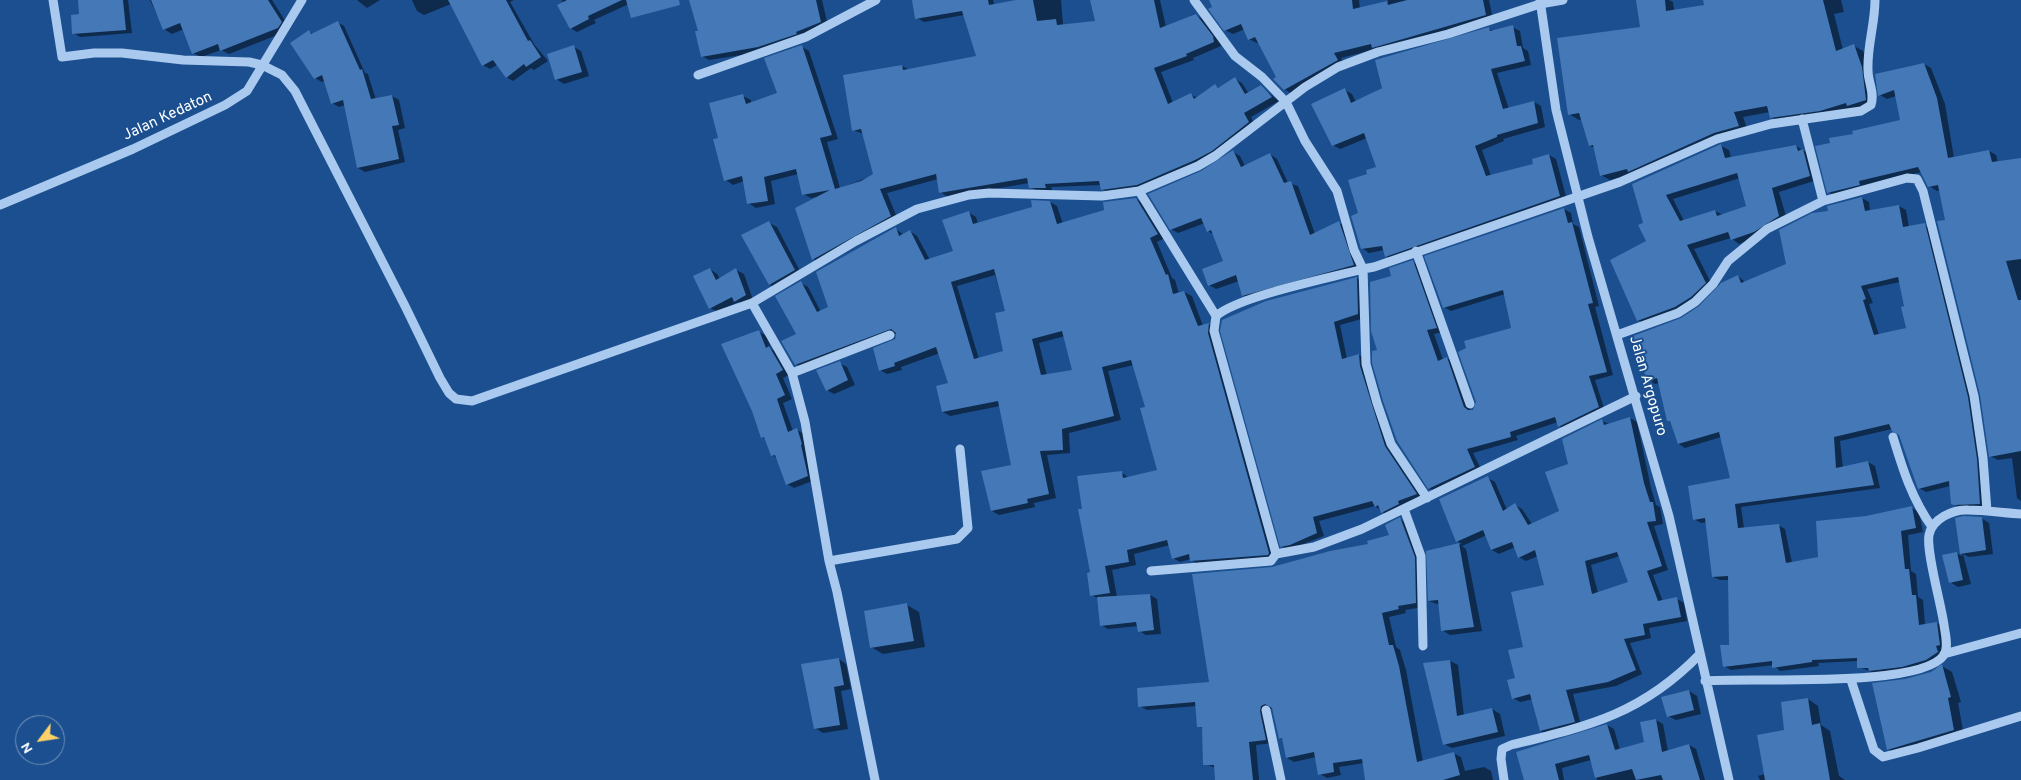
<!DOCTYPE html>
<style>
body{margin:0}
#map{position:relative;width:2021px;height:780px;overflow:hidden;background:#1b4f8f;font-family:Overpass,sans-serif}
canvas{display:block}
.north{position:absolute;left:15px;top:715px;width:50px;height:50px;box-sizing:border-box;background:#1b4f8f;border:1px solid #7695bc;border-radius:50%;rotate:239deg;font-size:14px;font-weight:700;line-height:20px;text-align:center;color:#fff}
.north::after{content:'';display:block;margin:auto;width:18px;height:22px;background:#ffd166;clip-path:polygon(50% 0,100% 100%,50% 72%,0 100%)}
</style>
<div id="map">
<canvas width="2021" height="780"></canvas>
<div class="north">N</div>
</div>
<script>
const c = document.querySelector('canvas').getContext('2d');
c.lineJoin = 'round';
function fillPath(path, color) {
  c.fillStyle = color;
  c.fill(path, 'evenodd');
}
function strokePath(path, color, width, dash) {
  c.strokeStyle = color;
  c.lineWidth = width;
  c.lineCap = dash ? 'butt' : 'round';
  c.setLineDash(dash || []);
  c.stroke(path);
}
function label(font, color, halo, rows, align = 'center') {
  c.font = font + ' Overpass,sans-serif';
  c.lineWidth = 4;
  c.setLineDash([]);
  c.textBaseline = 'middle';
  c.strokeStyle = halo;
  c.fillStyle = color;
  for (const [text, x, y, turn = 0] of rows) {
    c.save();
    c.translate(x, y);
    c.rotate((+turn || 0) * Math.PI / 180);
    c.textAlign = isNaN(turn) ? turn : align;
    if (halo) c.strokeText(text, 0, 0);
    c.fillText(text, 0, 0);
    c.restore();
  }
}
const shadow = new Path2D(`
 M79,0H128L132,33L80,37L74,33L81,15Z
 M150,0H272L289,27L285,32L229,54L221,50L201,57L193,53L184,29L172,34L164,29Z
 M357,0H380L367,8Z
 M412,0H514L510,2L534,44L548,61L534,70L531,68L513,81L506,77L497,65L490,69L483,65L451,4L424,15L417,11Z
 M562,0H630L631,3L594,20L596,23L577,32L570,28Z
 M690,0H822L828,26L767,51L709,60L702,56L699,32Z
 M913,0H993L1018,76L1029,73L1015,0H1061L1063,25L1096,22L1092,0H1160L1166,27L1196,15L1204,20L1220,41L1221,46L1193,58L1194,60L1161,72L1173,103L1191,95L1198,98L1215,86L1220,88L1235,79L1242,83L1249,94L1261,87L1279,101L1251,117L1256,127L1219,155L1145,189L1109,193L1102,189L1101,185L1051,187L1053,192L1038,191L1030,187L1029,183L948,197L940,192L938,179L887,193L898,220L821,263L813,259L818,197L811,198L803,194L798,174L771,181L775,204L756,208L748,203L744,181L733,185L726,180L719,138L743,96L751,100V103L779,94L802,47L809,51L838,139L827,142L840,188L874,175L864,134L853,130L844,76L902,66L910,70L978,57L964,15L924,22L917,18Z
 M1210,0H1359L1360,9L1388,2V0H1489L1493,19L1341,58L1345,64L1292,94L1284,89L1259,42L1257,43L1249,39L1245,29L1233,34L1225,30Z
 M1644,0H1669L1673,2L1674,11L1706,6L1704,0H1841L1844,12L1834,14L1843,50L1854,46L1863,51L1871,73L1874,105L1780,122L1771,117L1770,112L1743,117L1748,131L1635,174L1610,180L1601,175L1595,148L1590,146L1582,119L1579,120L1569,114L1642,28Z
 M337,22L344,26L365,73L368,74L376,100L392,96L399,100L405,128L398,130L405,162L365,172L358,168L345,105L339,107L332,103L325,81L322,82L315,78L309,32L314,34Z
 M1512,27L1520,31L1523,48L1528,51L1531,65L1497,73L1509,109L1534,102L1541,106L1545,127L1503,139L1504,141L1482,150L1491,176L1535,165L1549,155L1556,159L1567,200L1393,260L1386,256L1384,250L1369,253L1362,248L1369,175L1377,168L1367,138L1340,149L1333,145L1345,90L1352,94L1356,102L1489,29L1494,31Z
 M574,47L581,51L589,76L564,84L556,79Z
 M1924,64L1931,68L1945,104L1954,158L1989,151L1996,155L1998,163L2021,159V501L2017,498L2012,458L1998,460L1990,456L1981,394L1941,190L1937,191L1929,186L1922,172L1866,185L1836,197L1829,192L1854,135L1901,121L1896,96L1887,99L1880,95Z
 M1721,146L1729,150L1731,158L1796,146L1811,155L1817,180L1779,192L1787,220L1762,235L1739,244L1731,238L1694,249L1713,287L1699,301L1646,325L1638,320L1648,242L1633,184ZM1740,178L1748,206L1723,215L1715,211L1684,221L1673,199Z
 M1233,152L1240,156L1245,166L1270,154L1277,159L1288,183L1298,186L1315,234L1339,223L1346,227L1361,269L1250,299L1243,295L1239,281L1216,289L1209,285L1225,262L1214,235L1208,231L1205,223L1178,233L1171,229L1202,173Z
 M1862,198L1869,202L1870,211L1899,206L1906,210L1909,227L1924,225L1931,229L1974,402L1986,507L1962,509L1954,504L1950,486L1926,492L1919,488L1900,434L1892,429L1840,441L1843,468L1868,462L1875,466L1880,488L1741,507L1744,528L1778,525L1785,529L1792,563L1819,558L1866,517L1912,508L1919,512L1923,532L1908,535L1911,571L1916,574L1918,597L1923,600L1925,625L1937,623L1944,627L1947,648L1933,663L1877,674L1859,667L1858,661L1818,663L1819,666L1780,671L1774,665L1731,670L1724,666L1730,646L1729,580H1720L1713,577L1707,522L1701,523L1694,519L1731,479L1721,437L1685,448L1679,444L1672,423L1668,420L1659,383L1655,384L1648,380L1682,319L1738,276L1745,282L1788,265L1829,212ZM1900,282L1906,307L1908,328L1879,335L1869,304L1873,303L1867,289Z
 M1136,199L1143,203L1165,238L1157,242L1172,278L1175,280L1179,294L1184,292L1192,296L1203,326L1209,324L1216,329L1276,557L1198,565L1191,559L1180,562L1173,558L1170,545L1134,554L1136,565L1112,570L1117,597L1150,595L1157,599L1161,634L1146,635L1139,631L1138,626L1108,629L1101,625L1099,599L1092,595L1091,573L1083,510L1121,472L1129,478L1159,471L1147,407L1134,365L1108,371L1121,420L1069,433L1070,453L1047,455L1056,498L1034,503L1035,507L999,515L992,511L1012,465L1000,406L950,416L943,412L950,384L940,353L901,367L902,370L887,374L880,370L897,333L803,368L796,364L801,283L808,287L821,312L830,308L896,229L904,235L910,231L917,236L930,260L955,252L968,212L976,217L978,224L1050,202L1057,206L1063,224ZM995,275L1006,312L1004,352L979,359L957,286ZM1065,336L1074,371L1047,376L1039,343Z
 M1564,209L1571,213L1573,224L1579,227L1599,306L1595,307L1613,375L1595,380L1605,411L1566,430L1559,426L1558,422L1516,436L1518,440L1473,453L1482,471L1436,492L1429,488L1378,351L1393,277L1413,262L1419,266L1443,332L1434,334L1443,360L1447,358L1453,362L1471,411H1473L1513,329L1505,294L1451,311L1444,307Z
 M769,223L777,227L802,275L778,289L770,285L743,236Z
 M710,269L717,274L720,279L736,270L744,274L753,300L743,305L738,302L718,312L710,308Z
 M1357,278L1363,282L1365,318L1340,325L1347,359L1359,355L1366,359L1392,451L1422,497L1388,516L1375,506L1319,521L1324,536L1288,550L1282,546L1222,330Z
 M759,332L767,336L771,349L777,352L790,374L783,378L792,399L783,403L793,431L797,430L804,434L815,480L794,488L787,484L778,459L772,455L766,439L762,437Z
 M839,363L847,367L855,385L834,394L827,390Z
 M1630,418L1637,422L1651,488L1656,505L1660,507L1663,524L1654,526L1668,570L1653,575L1663,602L1677,599L1684,603L1687,621L1649,628L1651,638L1630,643L1642,674L1616,686L1573,694L1581,725L1548,735L1541,731L1533,699L1520,702L1513,698L1524,648L1545,586L1538,556L1526,561L1519,557L1515,547L1499,554L1492,550L1487,535L1462,546L1466,549L1482,631L1450,635L1442,630L1440,605L1429,601L1427,552L1462,544L1457,541L1488,478L1495,482L1507,510L1515,505L1522,509L1532,524L1560,512L1570,465L1602,421L1609,424ZM1620,556L1629,583L1598,593L1591,565Z
 M1981,518L1989,523L1993,554L1969,557L1963,554L1971,584L1958,587L1950,582L1956,553L1962,556L1957,519Z
 M1400,519L1407,523L1422,562L1423,607L1405,610L1406,613L1389,617L1396,647L1400,650L1406,670L1423,762L1453,753L1461,757L1465,771L1484,767L1491,771L1493,780H1366L1364,763L1339,767L1341,775L1327,778L1320,774L1316,757L1294,762L1287,758L1283,740L1280,738L1273,708L1269,709L1273,743L1256,745L1259,780H1217L1216,768L1205,764L1204,729L1199,726L1197,706L1147,710L1140,706L1211,683L1272,568L1369,545L1390,536Z
 M907,605L919,612L925,647L883,654L871,647Z
 M839,659L846,664L851,689L841,691L848,729L823,733L815,728Z
 M1450,661L1458,665L1464,716L1492,709L1500,714L1505,736L1452,748L1444,744Z
 M1942,666L1952,672L1961,702L1958,703L1964,736L1898,755L1888,749L1905,680L1931,673Z
 M1689,691L1697,696L1701,714L1676,720L1668,716Z
 M1808,699L1818,706L1821,725L1830,731L1839,776L1845,780H1760L1758,776L1765,774L1786,731Z
 M1656,720L1663,724L1668,751L1689,745L1696,749L1705,780H1597L1591,760L1562,768L1564,780H1531L1517,753L1607,725L1614,729L1620,750L1645,743Z`);
const building = new Path2D(`
 M78,0H123L126,30L72,34L71,15L79,14Z
 M151,0H268L282,22L278,28L220,51L218,44L192,54L180,23L163,30Z
 M448,0H506L528,41L530,40L541,57L526,67L524,64L506,78L493,60L482,66Z
 M567,0H622L588,16L589,19L570,29L557,5Z
 M626,0H679L680,5L631,18Z
 M689,0H816L821,22L796,32L797,34L758,47L701,57L695,31H698Z
 M912,0H988L989,5L1016,0H1033L1037,21L1056,19L1057,25L1095,21L1090,0H1154L1160,28L1196,14L1213,36L1214,42L1186,54L1187,56L1154,68L1168,104L1191,93L1194,99L1215,84L1218,88L1235,77L1245,94L1261,85L1272,97L1244,113L1249,122L1212,151L1195,160L1137,185L1101,190L1099,181L1045,184L1046,188H1029L1027,178L939,193L936,174L880,189L891,216L812,260L795,208L830,190L802,195L796,169L764,177L768,201L747,204L742,176L724,181L713,139L718,138L709,103L743,94L746,104L777,93L764,58L802,45L832,135L820,138L835,189L861,181L873,174L861,129L852,131L843,75L902,65L903,70L976,56L962,11L915,19Z
 M1209,0H1352L1353,9L1387,1L1388,5L1407,0H1483L1486,15L1372,48L1371,44L1334,53L1338,60L1284,90L1273,79L1276,77L1255,37L1248,40L1241,24L1224,31L1208,9L1212,7Z
 M1636,0H1665L1666,11L1704,5L1703,0H1823L1836,51L1854,44L1862,67L1866,100L1847,106L1846,103L1820,111L1770,118L1767,106L1734,112L1739,126L1714,133L1628,172L1627,169L1600,176L1593,145L1589,146L1579,113L1568,115L1557,38L1640,27Z
 M338,21L360,70L362,69L371,99L392,95L399,125L392,126L399,159L357,168L343,100L331,104L322,75L314,79L290,43L309,30L311,34Z
 M1513,25L1517,46H1521L1525,61L1491,69L1503,109L1534,101L1538,123L1497,135V137L1475,146L1486,176L1533,164L1532,159L1549,154L1560,196L1385,257L1382,246L1361,249L1351,216L1358,213L1348,180L1367,174L1366,170L1376,167L1364,133L1332,146L1311,104L1345,88L1351,103L1382,88L1375,60L1489,27L1490,31Z
 M574,45L582,72L555,80L547,54Z
 M1924,63L1937,98L1948,158L1989,150L1992,162L2021,158V259L2006,261L2018,300H2021V451L1989,457L1980,395L1937,221L1945,220L1938,185L1928,187L1918,167L1859,181L1860,185L1827,193L1815,146L1830,143L1829,138L1853,134L1852,131L1900,120L1894,90L1878,96L1875,74Z
 M1721,144L1725,158L1796,145L1798,151L1803,149L1810,176L1772,188L1779,216L1754,232L1731,240L1728,232L1687,245L1706,283L1691,297L1675,307L1637,321L1610,260L1646,241L1638,225L1643,223L1632,184ZM1737,173L1746,206L1717,216L1715,210L1680,221L1666,195Z
 M1233,150L1241,167L1270,153L1284,183L1291,181L1310,235L1339,221L1354,265L1242,296L1236,275L1208,286L1202,269L1223,261L1211,230L1207,232L1201,218L1170,230L1148,194L1201,171Z
 M1862,197L1865,211L1899,205L1903,227L1925,223L1968,397L1977,459L1980,504L1954,505L1951,504L1949,481L1918,489L1899,435L1892,431L1889,424L1834,437L1836,468L1868,461L1874,485L1735,504L1738,528L1779,524L1786,563L1818,557L1816,521L1866,516L1912,506L1916,528L1901,531L1905,569H1909L1912,595H1916L1919,625L1937,622L1940,645L1936,646L1938,652L1926,660L1902,667L1869,671L1868,668H1857V658L1812,660V662L1772,668V661L1723,667L1720,645H1729L1728,576L1712,577L1705,518L1693,520L1688,486L1730,478L1719,432L1678,444L1670,421H1667L1657,378L1647,381L1633,336L1681,318L1699,306L1721,283L1738,275L1741,283L1786,264L1779,230L1812,213L1828,211L1827,206ZM1898,277L1904,306L1901,307L1906,328L1874,335L1863,300L1866,299L1861,286Z
 M1136,198L1158,234L1150,238L1166,275L1168,274L1173,294L1184,291L1198,326L1209,323L1208,333L1269,553L1268,555L1190,561L1189,554L1172,559L1167,540L1127,550L1129,562L1105,566L1110,593L1090,596L1087,573L1090,572L1078,509H1082L1077,476L1122,471L1123,478L1157,470L1140,408L1145,407L1131,360L1102,367L1114,416L1062,429L1063,450L1040,451L1049,494L1027,499L1028,503L991,511L981,471L1011,465L998,401L942,412L936,386L948,383L936,347L894,363L895,366L879,371L873,348L895,339L896,333L891,329L795,365L781,341L796,334L775,296L801,281L817,312L828,307L816,272L896,227L899,236L910,230L925,260L953,251L942,220L969,211L973,224L1032,207L1031,200L1050,201L1057,224L1104,210L1103,202ZM994,269L1005,311L995,313L1003,351L974,359L951,282ZM1062,331L1072,370L1041,375L1032,339Z
 M1564,208L1568,223L1572,222L1593,303L1588,304L1607,372L1589,376L1599,407L1558,427L1555,417L1510,432L1511,437L1467,449L1475,467L1428,489L1397,441L1383,401L1372,363V351L1377,350L1371,331L1370,282L1391,276L1389,268L1413,260L1437,328L1427,330L1438,361L1447,357L1464,407L1468,410H1473L1476,402L1458,352L1466,348L1464,341L1511,328L1503,290L1443,308L1424,256Z
 M769,221L795,270L769,285L741,235Z
 M710,268L716,280L736,268L746,295L734,302L732,297L709,309L693,276Z
 M1357,277L1358,314L1334,322L1342,359L1359,354L1360,366L1385,446L1417,494L1398,501L1399,504L1381,513L1378,505L1375,507L1372,501L1313,517L1317,533L1290,545L1280,547L1220,331L1222,320L1266,301Z
 M759,330L766,348L769,346L783,370L776,374L785,395L777,399L788,432L797,428L802,444L801,445L808,476L786,485L775,455L771,456L764,437L761,438L752,411L721,344Z
 M840,361L848,380L826,391L816,370Z
 M1630,417L1644,483L1650,502H1653L1656,521L1647,522L1662,566L1647,571L1658,601L1677,597L1681,617L1643,624L1645,635L1624,639L1636,670L1608,682L1566,690L1575,722L1540,731L1530,694L1512,699L1507,680L1515,678L1508,650L1523,647L1511,592L1544,585L1535,550L1518,558L1512,542L1491,550L1483,530L1456,542L1439,499L1488,476L1503,511L1515,503L1528,525L1559,511L1545,472L1568,464L1562,439L1602,419L1604,425ZM1617,552L1628,582L1592,594L1585,561Z
 M1963,516L1982,517L1986,550L1960,554L1955,518Z
 M1400,517L1415,557L1416,603L1398,606L1399,609L1382,613L1389,645H1393L1399,666L1417,762L1454,752L1460,775L1443,780H1365L1362,759L1333,763L1334,772L1318,775L1314,752L1286,758L1282,738L1279,739L1272,708L1265,704L1261,706L1260,711L1266,740L1249,742L1253,780H1215L1214,765H1203L1202,727H1197L1195,702L1138,707L1137,688L1209,682L1192,574L1272,567L1330,551L1368,544L1367,541L1389,535L1385,525Z
 M1459,543L1474,627L1441,631L1438,600L1428,601L1426,551Z
 M1957,552L1963,580L1949,583L1942,555Z
 M1150,594L1154,630L1138,632L1136,622L1100,626L1097,597Z
 M907,603L914,641L870,648L864,611Z
 M839,658L844,685L834,687L840,725L814,729L801,664Z
 M1450,660L1457,716L1492,708L1498,732L1443,745L1423,663Z
 M1942,664L1951,697L1948,698L1954,730L1887,750L1872,683L1905,679L1931,672Z
 M1689,690L1694,710L1667,717L1661,697Z
 M1808,698L1812,725L1820,723L1830,780H1765L1757,735L1784,730L1781,702Z
 M1656,719L1662,752L1689,744L1700,780H1663L1661,775L1636,780L1632,769L1595,778L1589,755L1555,764L1559,780H1524L1516,752L1607,724L1615,750L1644,742L1640,722Z`);
const minor = new Path2D(`
 M53,0L62,57L94,53H122L183,60L249,62L262,65L282,75L295,91L405,306L440,378L449,393L456,399L472,401L752,303L856,241L917,209L969,195L989,193L1102,196L1139,191L1198,166L1215,156L1305,87L1338,67L1378,52L1448,34L1540,4L1563,0
 M1194,0L1235,56L1262,77L1286,102L1305,141L1337,191L1354,250L1363,269L1374,267L1620,182L1717,139L1771,124L1861,111L1871,105C1875,92 1868,83 1868,70C1867,46 1875,24 1875,0
 M1540,0L1556,110L1588,237L1669,516L1729,780
 M698,75L806,37L876,0
 M1802,119L1823,201
 M1139,191L1216,316
 M0,205L133,149L225,105L247,91L302,0
 M1416,251L1470,404
 M752,303L792,373L805,422L829,561L837,592L875,780
 M1617,335L1678,313L1695,302L1713,284L1728,261L1767,229L1823,201L1907,178L1917,179L1923,191L1974,396L1983,458L1987,511
 M792,373L890,335
 M1893,437C1903,470 1912,499 1932,527
 M1404,509L1421,556L1423,646
 M1276,554L1214,331L1216,316C1239,296 1330,278 1363,269L1366,364L1377,403L1391,444L1427,498
 M829,561L957,539L968,528L960,449
 M1151,571L1271,561L1276,554L1314,547L1362,529L1636,396
 M1944,654L2021,633
 M1851,680L1874,750L1883,757L1918,748L2021,716
 M1705,681C1748,677 1921,689 1944,655C1949,647 1945,633 1944,625C1941,603 1926,552 1929,535C1932,519 1953,509 1968,510C1985,510 2004,513 2021,514
 M1266,710L1281,780
 M1504,780L1501,759L1502,749L1511,745C1589,726 1642,714 1700,654`);
const streetNames = [
 ["Jalan Kedaton",168,117,-25],
 ["Jalan Argopuro",1647,386,74]
];
fillPath(shadow, '#0007');
fillPath(building, '#4478b7');
strokePath(minor, '#a9c9ee', 9);
label('15px', '#fff', '#1b4f8f', streetNames);
</script>
